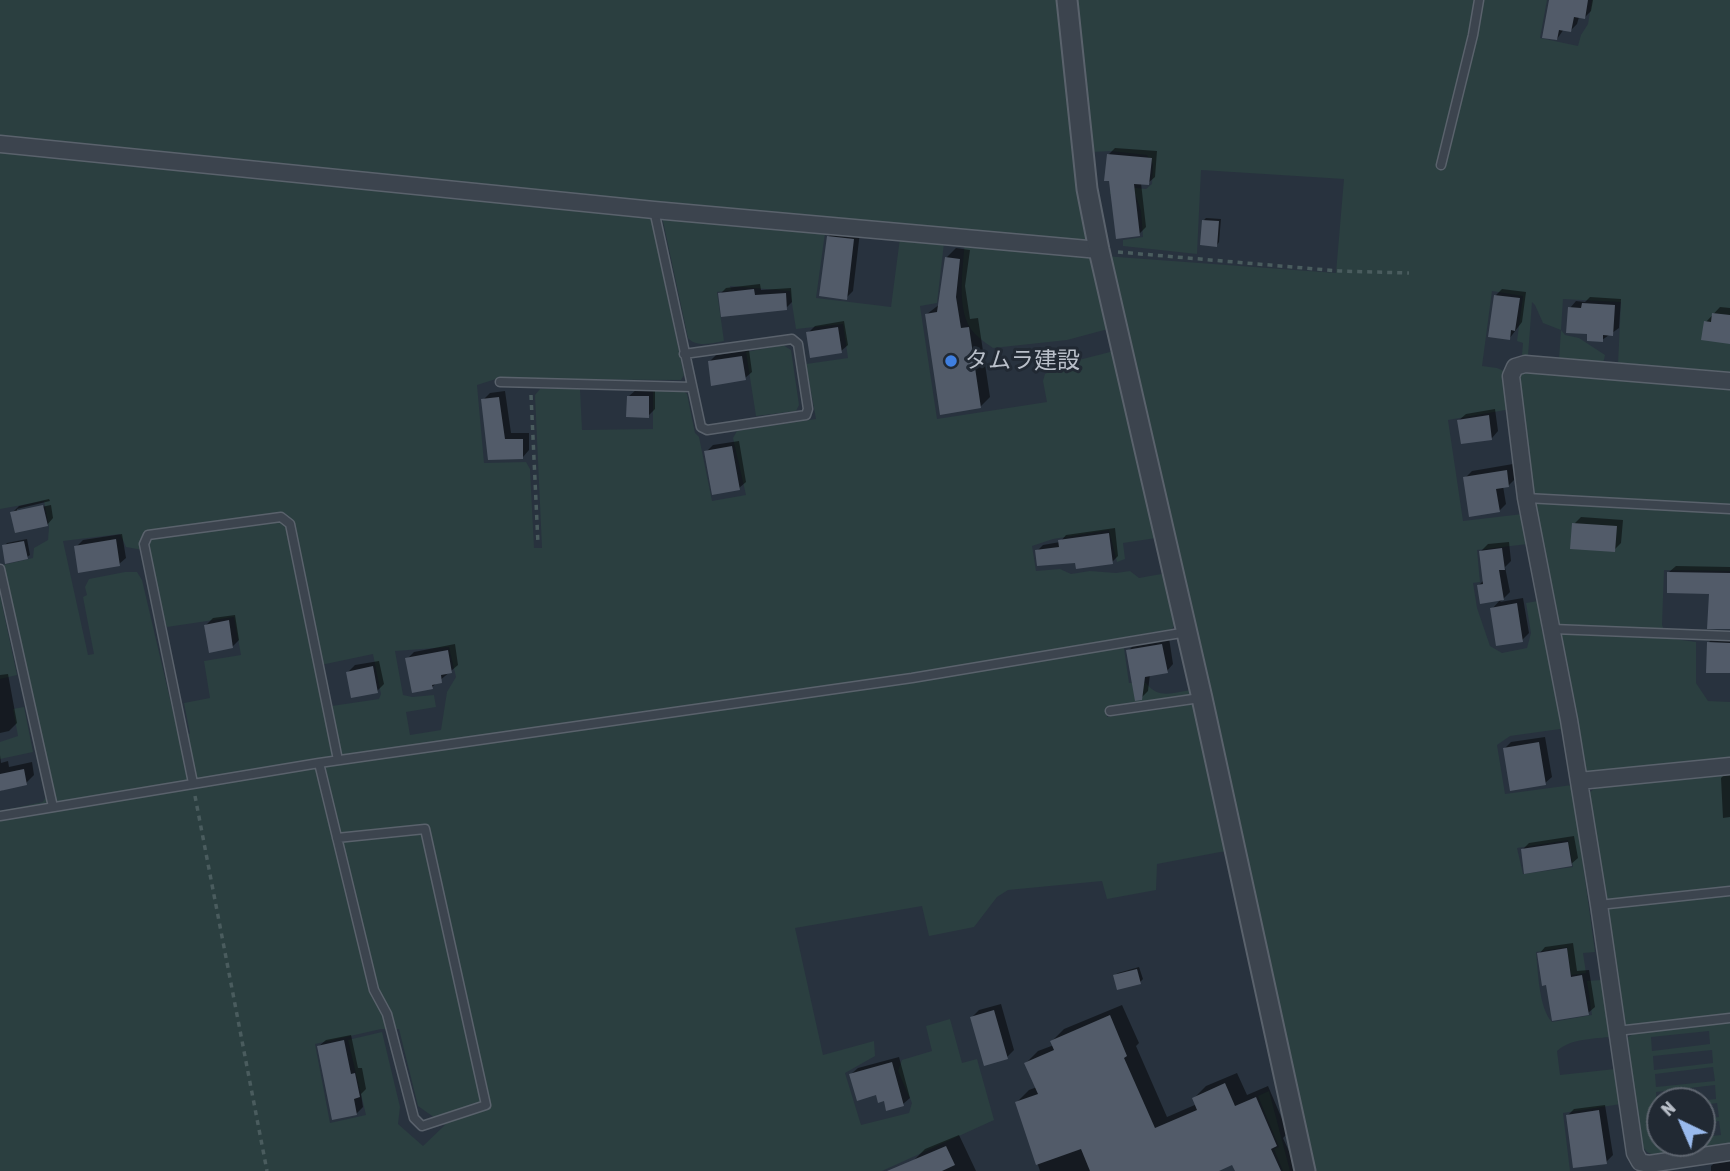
<!DOCTYPE html>
<meta charset="utf-8">
<style>
body{margin:0}
#map{position:relative;width:1730px;height:1171px;overflow:hidden;background:#28323e;font-family:"Asap Condensed",sans-serif}
canvas{display:block}
.north{position:absolute;left:1646px;top:1087px;width:70px;height:70px;box-sizing:border-box;background:#212933;border:2px solid #5e656f;border-radius:50%;rotate:316deg;font-size:19px;font-weight:700;line-height:28px;text-align:center;color:#b9bfc9}
.north::after{content:'';display:block;margin:auto;width:24px;height:32px;background:#99baed;clip-path:polygon(50% 0,100% 100%,50% 72%,0 100%)}
</style>
<div id="map">
<canvas width="1730" height="1171"></canvas>
<div class="north">N</div>
</div>
<script>
const c = document.querySelector('canvas').getContext('2d');
c.lineJoin = 'round';
function fillPath(path, color) {
  c.fillStyle = color;
  c.fill(path, 'evenodd');
}
function strokePath(path, color, width, dash) {
  c.strokeStyle = color;
  c.lineWidth = width;
  c.lineCap = dash ? 'butt' : 'round';
  c.setLineDash(dash || []);
  c.stroke(path);
}
function label(font, color, halo, rows, align = 'center') {
  c.font = font + ' "Asap Condensed","Noto Sans JP",sans-serif';
  c.lineWidth = 6;
  c.setLineDash([]);
  c.textBaseline = 'middle';
  c.strokeStyle = halo;
  c.fillStyle = color;
  for (const [text, x, y, turn = 0] of rows) {
    c.save();
    c.translate(x, y);
    c.rotate((+turn || 0) * Math.PI / 180);
    c.textAlign = isNaN(turn) ? turn : align;
    if (halo) c.strokeText(text, 0, 0);
    c.fillText(text, 0, 0);
    c.restore();
  }
}
const green = new Path2D(`
 M0,0H1547L1540,38L1578,46L1581,35L1588,24L1592,0H1730V372L1618,364L1621,302L1563,299L1561,330L1565,335L1579,338L1605,355L1603,364L1559,360L1561,330L1543,323L1535,305L1532,302L1528,356L1522,355L1523,343L1517,341L1523,296L1492,291L1482,366L1497,368L1504,371L1511,409L1448,420L1463,521L1523,514L1528,544L1477,550L1480,582L1473,583L1477,608L1490,646L1502,653L1527,648L1531,633L1526,603L1538,601L1544,623L1541,627L1546,644L1562,637L1538,550L1512,393V385L1524,372L1730,389V571L1664,570L1662,625L1667,638L1696,642V683L1708,701L1730,702V1015L1621,1027L1611,1024L1586,843L1591,827L1587,800L1589,793L1595,788L1616,784L1614,779L1586,783L1575,778L1566,734L1560,729L1510,736L1497,745L1505,794L1572,785L1595,952L1583,953L1586,973L1571,975L1567,947L1536,952C1538,971 1539,1009 1552,1022L1592,1015L1587,981L1601,980L1609,1037C1591,1039 1570,1039 1557,1051L1560,1075L1615,1069L1621,1104L1563,1113L1570,1171H1316L1243,850L1220,852L1157,864L1156,890L1107,899L1102,881L1008,890L997,897L974,927L929,936L922,906L795,928L823,1055L874,1041L875,1056L845,1073L861,1125L909,1113L912,1103L898,1071L902,1060L932,1051L926,1026L950,1019L962,1063L977,1059L994,1120L882,1171H0V811L43,802L52,786L3,565L33,558L34,548L48,540L49,527L44,501L0,509ZM1111,151L1147,155L1153,164L1152,184L1146,189L1110,185V194L1136,196L1141,211L1143,237L1123,240V246L1197,254L1201,170L1344,179L1336,273L1090,255L1080,186L1078,156L1092,152ZM616,204L660,207L688,338C697,348 712,343 724,341L717,292L731,290L730,286L790,291L796,329L843,324L848,358L806,364L816,419L737,431L733,438L746,495L712,501L699,437L695,433L687,394L681,389H653V429L582,430L580,389H540L535,395L542,548H534L530,469L526,462L484,463L477,385L496,379L681,380L684,375L651,219L648,214L616,212ZM818,218L965,233C965,261 953,312 975,334C980,339 987,344 993,348L1067,340L1108,329L1114,351L1067,363L1045,374L1043,381L1047,402L937,419L920,306L937,303L944,243L900,238L891,307L816,298L825,233L815,232ZM1167,521L1212,727L1201,728L1195,704L1107,717L1106,708L1193,696L1192,690C1173,692 1159,700 1146,683H1129L1124,648L1045,659V651L1172,629L1177,621L1167,573L1139,578L1130,571L1116,573L1090,571L1071,574L1060,569L1036,571L1032,546L1053,539L1109,530L1117,562L1125,559L1123,543L1156,538L1154,524ZM120,534L126,547L149,551L163,617L167,627L234,617L241,655L204,661L210,698L184,703L190,734L177,729L142,580L137,572H125L89,579L85,587L87,595L83,597L94,654L88,655L63,541ZM449,647L456,677L447,692L441,730L410,735L406,712L436,707L434,695L412,697L403,695L395,651ZM373,654L381,694L379,699L325,707L316,666ZM1568,840L1573,867L1523,874L1517,848ZM381,1029H399L418,1106L445,1125L423,1146L398,1124L400,1107L382,1032L348,1040L366,1115L330,1123L315,1044Z
 M783,345L791,350L799,405L796,411L756,416L746,352Z
 M0,595L17,675L0,679Z
 M24,707L33,752L0,759V742L18,736L13,709Z
 M1730,1022V1144L1653,1155L1647,1152L1640,1144L1625,1045L1628,1037L1635,1033ZM1709,1031L1710,1044L1652,1051L1651,1037ZM1712,1050L1713,1063L1654,1070L1653,1056ZM1713,1067L1715,1081L1656,1087L1655,1074ZM1715,1085L1716,1099L1698,1101H1702V1105L1717,1103L1719,1117L1702,1119V1123L1719,1121L1721,1135L1702,1137V1143H1660L1658,1110L1660,1105H1657L1656,1092Z
 M1269,1091L1290,1171H1283L1274,1149L1279,1147L1258,1096Z`);
const shadow = new Path2D(`
 M1551,0H1593L1591,11L1584,18L1579,17L1577,24L1571,30L1564,29L1557,39Z
 M1115,148L1157,151L1155,177L1148,183H1141L1146,227L1139,234L1108,155Z
 M1206,218L1221,219L1219,242L1217,245L1203,221Z
 M835,230L860,232L853,291L846,298L828,237Z
 M956,248L970,250L965,286L970,319L978,318L990,397L980,407L927,314L940,304L946,258Z
 M760,284L761,290L791,288L792,302L786,308L720,294L726,288Z
 M1502,289L1526,292L1522,322L1509,339L1495,296Z
 M1590,297L1621,299L1619,328L1602,340L1589,333L1570,308L1576,301L1585,302Z
 M1720,307L1730,308V342L1706,322Z
 M844,321L848,345L841,351L808,333L815,326Z
 M749,350L752,372L745,378L709,362L716,355Z
 M636,390H655V409L648,416L629,396Z
 M505,391L511,433H529V450L523,457L489,458L483,400L490,393Z
 M1495,409L1498,431L1492,438L1459,420L1466,414Z
 M739,441L746,482L739,488L706,452L713,445Z
 M1513,464L1515,479L1508,486H1503L1506,504L1499,511L1465,478L1472,471Z
 M49,499L50,501L17,509V512L51,505L53,518L47,525L12,513L19,506Z
 M1581,517L1623,520L1621,543L1614,550L1574,524Z
 M1115,528L1118,556L1112,562L1076,561L1037,551L1043,545L1060,542L1066,535Z
 M122,534L126,558L119,564L76,547L83,540Z
 M27,539L30,555L27,557L4,546L7,543Z
 M1509,542L1511,561L1505,567L1510,592L1500,602L1523,598L1529,633L1522,640L1492,609L1501,599L1478,586L1484,580L1481,551L1488,544Z
 M1676,566L1730,567V628L1710,592L1669,572Z
 M235,615L239,640L232,647L206,625L213,618Z
 M1715,636H1730V671L1709,642Z
 M1169,638L1173,664L1167,671L1150,674L1148,691L1141,698L1128,651L1135,644Z
 M455,644L458,665L432,687L407,659L414,652Z
 M379,661L384,684L377,691L348,672L355,665Z
 M8,674L17,723L9,731L0,733V675Z
 M1545,737L1552,777L1545,783L1505,748L1511,742Z
 M0,755L1,763L8,761L9,767L32,762L34,775L26,783L0,791Z
 M1728,771H1730V817L1723,818L1721,778Z
 M1574,836L1578,858L1571,864L1522,850L1529,843Z
 M1573,943L1577,971L1589,970L1595,1007L1588,1013L1547,983L1539,954L1545,947Z
 M1139,967L1143,979L1140,982L1115,975L1118,973Z
 M1001,1004L1014,1050L1007,1057L972,1017L979,1010Z
 M1122,1005L1139,1043L1136,1046L1167,1117L1197,1104L1194,1098L1206,1086L1237,1073L1247,1095L1268,1086L1288,1133L1283,1138L1298,1171H1237L1233,1163L1216,1171H1040L1017,1102L1029,1090L1037,1087L1026,1063L1038,1051L1054,1045L1052,1041L1064,1029Z
 M351,1035L358,1068H362L366,1089L361,1094L363,1107L356,1114L319,1046L326,1040Z
 M899,1057L910,1098L903,1104L885,1099L851,1074L858,1068Z
 M1605,1105L1613,1155L1606,1162L1567,1116L1574,1109Z
 M959,1135L976,1171H917L913,1161L925,1149Z
 M1730,1159V1171H1711V1166L1718,1160Z`);
const building = new Path2D(`
 M1549,0H1588L1585,19L1574,17L1571,32L1559,30L1557,40L1542,38Z
 M1107,154L1152,158L1149,185L1134,184L1140,236L1116,239L1109,181H1104Z
 M1202,220L1219,221L1217,247L1200,245Z
 M827,236L854,239L847,300L819,296Z
 M945,257L960,259L956,297L961,328L969,327L981,408L940,415L925,314L937,312Z
 M754,289L755,295L786,293L787,310L721,317L718,293Z
 M1494,295L1520,298L1515,331L1511,330L1510,340L1488,337Z
 M1582,303L1615,305L1613,336L1603,335V342L1587,341V334L1566,333L1568,307L1581,308Z
 M1712,313L1730,315V344L1701,340L1704,321L1711,322Z
 M838,327L842,353L810,358L806,332Z
 M742,356L746,380L711,386L708,361Z
 M627,396H649V418L626,417Z
 M499,397L505,439H523V459L488,460L481,399Z
 M1489,415L1492,440L1461,444L1457,420Z
 M732,446L740,490L712,495L704,451Z
 M1507,470L1509,487L1496,489L1500,512L1469,517L1463,477Z
 M43,505L48,526L15,533L10,512Z
 M1572,523L1617,526L1615,552L1570,549Z
 M1109,533L1113,564L1076,569L1075,563L1037,566L1035,550L1059,547L1058,540Z
 M116,539L120,566L78,573L74,546Z
 M24,541L28,559L5,564L2,545Z
 M1502,548L1505,570H1499L1504,600L1480,604L1477,585L1483,584L1479,551Z
 M1667,572L1730,573V629H1707L1709,594L1667,593Z
 M1517,603L1523,642L1496,646L1490,608Z
 M229,620L233,648L209,653L204,625Z
 M1707,642L1730,643V673H1706Z
 M1162,644L1168,673L1145,677L1142,700L1135,701L1126,650Z
 M448,650L452,673L441,675L442,683L432,685L433,689L412,693L405,658Z
 M373,666L378,693L351,698L346,672Z
 M1539,742L1546,785L1510,791L1503,748Z
 M24,769L27,785L0,791V774Z
 M1568,842L1572,866L1524,874L1521,849Z
 M1567,948L1571,977L1582,975L1589,1015L1552,1021L1546,985L1542,986L1537,953Z
 M1137,969L1141,984L1117,990L1113,975Z
 M994,1010L1008,1059L984,1066L970,1017Z
 M1110,1015L1127,1056L1124,1058L1155,1128L1197,1110L1192,1098L1225,1083L1235,1106L1256,1097L1277,1146L1271,1149L1281,1171H1235L1232,1165L1219,1171H1090L1081,1149L1036,1165L1015,1102L1038,1094L1024,1063L1054,1050L1050,1041Z
 M344,1040L351,1074L355,1073L360,1097L354,1099L357,1115L332,1120L317,1046Z
 M892,1062L904,1106L886,1111L884,1101L878,1103L876,1095L857,1101L849,1074Z
 M1599,1110L1607,1164L1573,1168L1566,1115Z
 M946,1146L955,1165L942,1171H887Z`);
const path = new Path2D(`
 M1118,252L1339,271L1409,273
 M531,395L538,544
 M195,796L267,1171`);
const service = new Path2D(`
 M1441,165L1473,35L1479,0
 M654,210L701,427L707,430L806,415L808,409L798,344L792,339L684,354
 M500,382L692,387
 M1526,498L1730,509
 M0,569L53,807
 M1553,629L1730,636
 M1110,711L1200,698
 M319,763L374,990L387,1014L414,1118L422,1126L486,1105L425,829L337,838
 M193,783L144,544L148,535L281,517L290,524L338,760
 M0,816L319,763L912,678L1187,632
 M1599,905L1730,891
 M1617,1031L1730,1018`);
const minor = new Path2D(`
 M0,144L654,210L1099,250
 M1730,381L1525,364L1515,367L1511,376L1526,498L1569,720L1599,905L1635,1153L1640,1162L1649,1164L1730,1152
 M1579,781L1730,766`);
const tertiary = new Path2D(`
 M1067,0L1087,189L1099,250L1202,698L1305,1171`);
const markers = [
 [951,361,7,"#3f7fe0"]
];
const poiNames = [
 ["タムラ建設",965,361]
];
fillPath(green, '#2b3f40');
fillPath(shadow, '#0007');
fillPath(building, '#525b69');
strokePath(service, '#5a626c', 11);
strokePath(minor, '#5a626c', 19);
strokePath(tertiary, '#5a626c', 23);
strokePath(path, '#4a5c5e', 3.5, [5, 5]);
strokePath(service, '#3c444e', 8);
strokePath(minor, '#3c444e', 16);
strokePath(tertiary, '#3c444e', 19);
for (const [x, y, r, color] of markers) {
  const dot = new Path2D();
  dot.arc(x, y, r, 0, 2 * Math.PI);
  c.fillStyle = color;
  c.fill(dot);
  strokePath(dot, '#212933', 2.5);
}
label('23px', '#b9bfc9', '#212933', poiNames, 'left');
</script>
